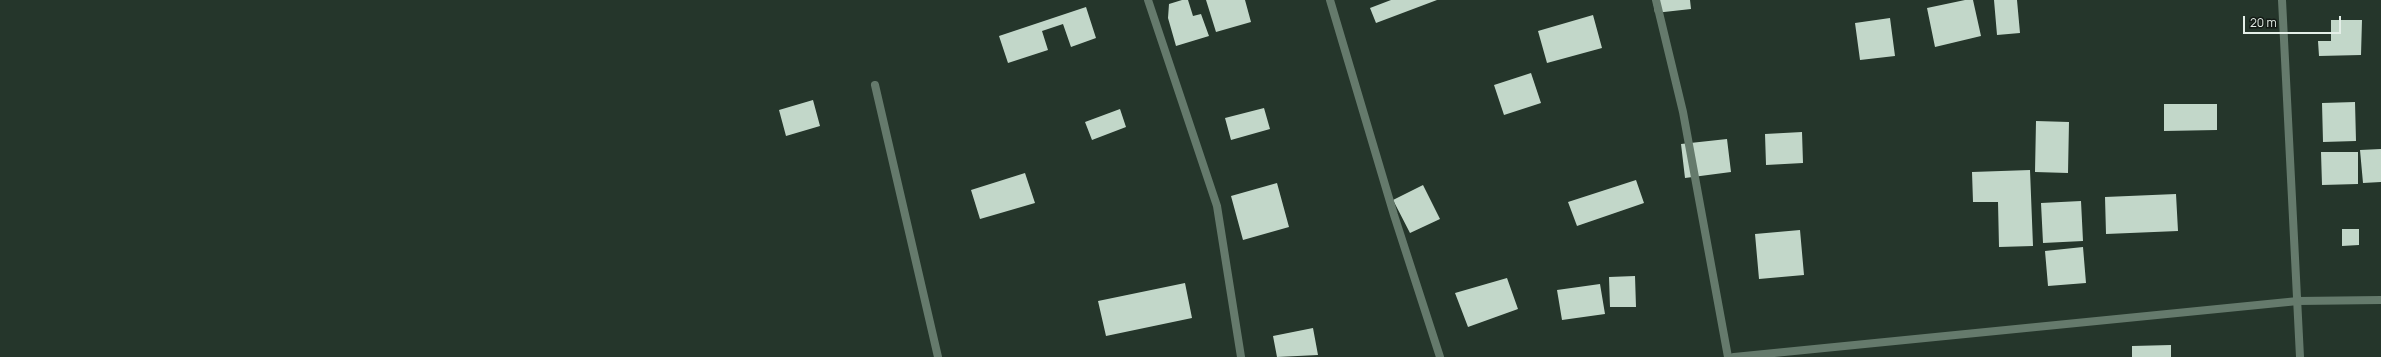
<!DOCTYPE html>
<style>
body{margin:0}
#map{position:relative;width:2381px;height:357px;overflow:hidden;background:#25362b;font-family:Manrope,sans-serif}
canvas{display:block}
.scale{position:absolute;left:2243px;top:16px;width:98px;height:18px;box-sizing:border-box;border:2px solid #e4efe8;border-top:0;padding-left:5px;font-size:12px;line-height:14px;white-space:nowrap;color:#e4efe8;-webkit-text-stroke:3px #141b16;paint-order:stroke}
</style>
<div id="map">
<canvas width="2381" height="357"></canvas>
<div class="scale">20 m</div>
</div>
<script>
const c = document.querySelector('canvas').getContext('2d');
c.lineJoin = 'round';
function fillPath(path, color) {
  c.fillStyle = color;
  c.fill(path, 'evenodd');
}
function strokePath(path, color, width, dash) {
  c.strokeStyle = color;
  c.lineWidth = width;
  c.lineCap = dash ? 'butt' : 'round';
  c.setLineDash(dash || []);
  c.stroke(path);
}
const building = new Path2D(`
 M1182,0H1188L1193,16L1201,14L1209,36L1176,46L1168,18L1169,4Z
 M1206,0H1245L1251,22L1216,32Z
 M1391,0H1437L1376,23L1370,8Z
 M1653,0H1690L1691,9L1655,13Z
 M1965,0H1973L1981,36L1935,47L1927,8Z
 M1994,0H2017L2020,33L1997,35Z
 M1086,7L1096,38L1071,47L1063,24L1042,31L1048,50L1008,63L999,36Z
 M1593,15L1602,48L1547,63L1538,31Z
 M1890,18L1895,56L1860,60L1855,23Z
 M2331,20H2362L2361,55L2319,56L2318,41H2331Z
 M1531,73L1541,103L1504,115L1494,85Z
 M813,100L820,126L786,136L779,110Z
 M2355,102L2356,141L2323,142L2322,103Z
 M2164,104H2217V130L2164,131Z
 M1264,108L1270,129L1231,140L1225,118Z
 M1120,109L1126,127L1092,140L1085,122Z
 M2036,121L2069,122L2068,173L2035,172Z
 M1802,132L1803,163L1766,165L1765,134Z
 M1727,139L1731,172L1685,178L1681,144Z
 M2381,149V182L2363,183L2360,150Z
 M2321,152H2358V184L2322,185Z
 M2030,170L2033,246L1999,247L1998,202H1973L1972,172Z
 M1025,173L1035,203L980,219L971,190Z
 M1636,180L1644,203L1577,226L1568,202Z
 M1277,183L1289,227L1243,240L1231,196Z
 M1423,185L1440,219L1410,233L1393,200Z
 M2176,194L2178,231L2106,234L2105,197Z
 M2081,201L2083,241L2043,243L2041,203Z
 M2342,229H2359V245L2342,246Z
 M1800,230L1804,275L1759,279L1755,234Z
 M2083,247L2086,283L2048,286L2045,251Z
 M1635,276L1636,307H1610L1609,277Z
 M1507,278L1518,309L1468,327L1455,293Z
 M1185,283L1192,318L1106,336L1098,301Z
 M1600,284L1605,314L1562,320L1557,290Z
 M1313,328L1318,355L1277,357L1273,336Z
 M2171,345V357H2132V346Z`);
const street = new Path2D(`
 M1148,0L1217,206L1241,357
 M1330,0L1394,215L1440,357
 M1656,0L1683,112L1728,357
 M2282,0L2300,357
 M875,85L938,357
 M1734,357L2298,301L2381,300`);
fillPath(building, '#c2d7c9');
strokePath(street, '#657a6c', 8);
</script>
